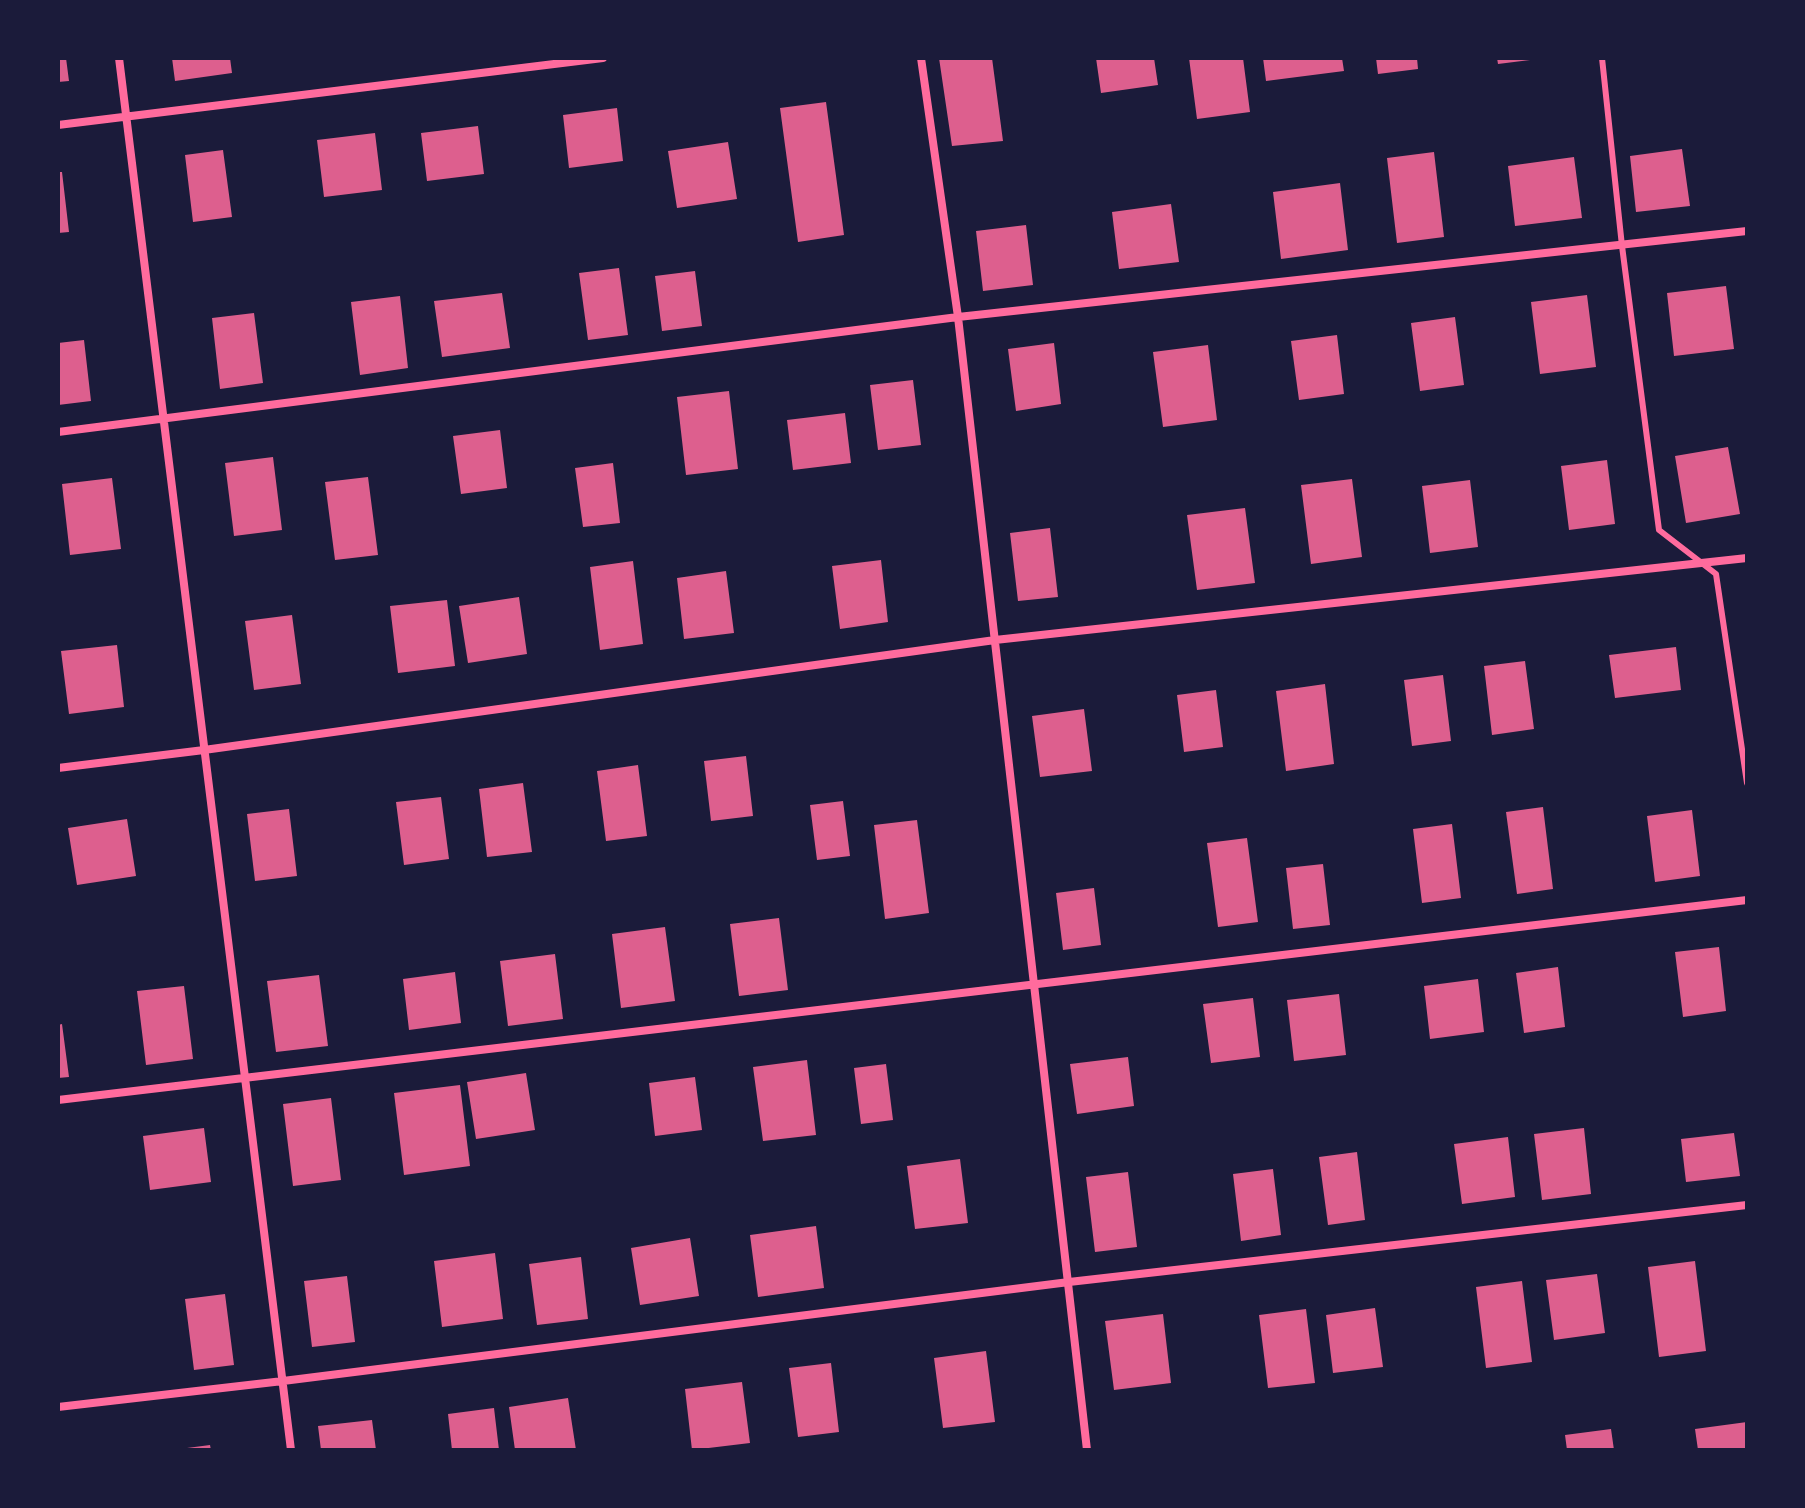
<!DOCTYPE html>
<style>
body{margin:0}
#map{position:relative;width:1805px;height:1508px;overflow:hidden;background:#1b1b3a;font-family:Roboto,sans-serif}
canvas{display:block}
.frame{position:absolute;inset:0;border:60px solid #1b1b3a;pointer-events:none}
</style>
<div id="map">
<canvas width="1805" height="1508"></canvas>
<div class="frame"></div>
</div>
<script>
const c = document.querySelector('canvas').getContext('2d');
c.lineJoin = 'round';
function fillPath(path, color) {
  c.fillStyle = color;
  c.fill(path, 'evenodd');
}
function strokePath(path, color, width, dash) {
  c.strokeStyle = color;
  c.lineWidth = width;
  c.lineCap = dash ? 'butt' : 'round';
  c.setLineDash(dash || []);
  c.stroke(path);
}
const building = new Path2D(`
 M58,58H66L69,81L58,82Z
 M172,58H230L232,73L175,81Z
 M939,58H992L1003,141L952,146Z
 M1096,58H1154L1158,85L1101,93Z
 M1189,58H1243L1250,112L1197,119Z
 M1263,58H1342L1344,71L1266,81Z
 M1376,58H1417L1418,69L1378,74Z
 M1497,58H1530V60L1498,64Z
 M826,102L844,235L798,242L780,108Z
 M617,108L623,161L569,168L563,115Z
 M478,126L484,174L427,181L421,133Z
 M375,133L382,190L324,197L317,140Z
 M728,142L737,199L677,208L668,151Z
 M1682,149L1690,206L1636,212L1630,156Z
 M223,150L232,217L193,222L185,155Z
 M1434,152L1444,237L1397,243L1387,158Z
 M1574,157L1582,218L1515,226L1508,166Z
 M58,172H62L69,232L58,233Z
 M1340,183L1348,250L1281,259L1273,192Z
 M1171,204L1179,262L1119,269L1112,212Z
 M1026,225L1033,285L983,291L976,231Z
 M619,268L628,335L588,340L579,273Z
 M695,271L702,326L662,331L655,276Z
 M1726,286L1734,349L1674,356L1667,293Z
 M502,293L510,348L442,357L434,301Z
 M1587,295L1596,367L1540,374L1531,302Z
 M400,296L408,368L360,375L351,302Z
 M254,313L263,383L220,389L212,318Z
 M1455,317L1464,385L1420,391L1411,323Z
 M1337,335L1344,394L1299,400L1291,341Z
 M84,340L91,401L58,405V343Z
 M1054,343L1061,404L1016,411L1008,349Z
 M1208,345L1217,420L1163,427L1153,352Z
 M913,380L921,445L878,450L870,385Z
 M729,391L738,469L686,475L677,397Z
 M845,413L851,463L793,470L787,420Z
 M500,430L507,488L461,494L453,436Z
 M1728,447L1740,514L1686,523L1675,456Z
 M273,457L282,530L234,536L225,463Z
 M1607,460L1615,524L1569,530L1561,466Z
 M613,463L620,523L583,527L575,468Z
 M368,477L378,555L335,560L325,482Z
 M112,478L121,549L70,555L62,484Z
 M1352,479L1362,557L1311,564L1301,485Z
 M1470,480L1478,547L1430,553L1422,486Z
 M1245,508L1255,583L1197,590L1187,515Z
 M1050,528L1058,597L1018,601L1010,533Z
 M881,560L888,622L840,629L832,566Z
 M633,561L643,644L600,650L590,567Z
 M726,571L734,633L684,639L677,578Z
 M519,597L527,654L468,663L459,606Z
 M447,600L455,666L398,673L390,606Z
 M292,615L301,684L254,690L245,621Z
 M117,645L124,707L69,714L61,651Z
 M1676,647L1681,690L1615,698L1609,655Z
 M1525,661L1534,729L1492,735L1484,666Z
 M1443,675L1451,741L1412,746L1404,680Z
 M1325,684L1334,764L1286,771L1276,691Z
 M1216,690L1223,747L1184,752L1177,695Z
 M1084,709L1092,771L1040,777L1032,716Z
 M746,756L753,816L711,821L704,761Z
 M638,765L647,836L606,841L597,771Z
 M523,783L532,852L487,857L479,789Z
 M441,797L449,859L404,865L396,802Z
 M843,801L850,856L817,860L810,805Z
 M1543,807L1553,889L1517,894L1506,812Z
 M289,809L297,876L255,881L247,814Z
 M1692,810L1700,876L1655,882L1647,816Z
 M127,819L136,876L77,885L68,828Z
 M917,820L929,913L885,919L874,825Z
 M1452,824L1461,898L1422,903L1413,829Z
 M1247,838L1258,922L1218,927L1207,843Z
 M1323,864L1330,925L1293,929L1286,868Z
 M1094,888L1101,945L1063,950L1056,893Z
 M779,918L788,990L739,996L730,924Z
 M665,927L675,1001L621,1008L612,934Z
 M1719,947L1726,1011L1683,1017L1675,952Z
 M555,954L563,1019L508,1026L500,961Z
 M1558,967L1565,1027L1524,1033L1516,973Z
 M455,972L461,1023L409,1030L403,979Z
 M319,975L328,1046L276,1052L267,981Z
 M1478,979L1484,1032L1430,1039L1424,986Z
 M184,986L193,1059L146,1065L137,991Z
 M1339,994L1346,1055L1294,1061L1287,1000Z
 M1253,998L1260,1057L1211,1063L1203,1004Z
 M62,1024L69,1077L58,1078V1025Z
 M1128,1057L1134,1106L1077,1114L1070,1064Z
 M807,1060L816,1135L763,1141L753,1067Z
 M886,1064L893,1120L861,1124L854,1068Z
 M526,1073L535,1130L476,1139L467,1082Z
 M695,1077L702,1130L655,1136L649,1083Z
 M460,1085L470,1166L404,1175L394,1093Z
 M331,1098L341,1180L293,1186L283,1104Z
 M204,1128L211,1182L150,1190L143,1136Z
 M1584,1128L1591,1194L1542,1200L1534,1134Z
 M1734,1133L1740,1176L1686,1182L1681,1139Z
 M1508,1137L1515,1197L1462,1204L1454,1144Z
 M1357,1152L1365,1220L1328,1225L1319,1157Z
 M960,1159L968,1223L915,1229L907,1166Z
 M1273,1169L1281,1235L1241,1241L1233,1174Z
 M1128,1172L1137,1247L1095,1252L1086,1177Z
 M816,1226L824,1288L758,1297L750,1235Z
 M690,1238L699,1296L640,1305L631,1248Z
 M495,1253L503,1319L442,1327L434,1261Z
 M581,1257L588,1319L537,1325L529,1264Z
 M1695,1261L1706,1351L1659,1357L1648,1267Z
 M1597,1274L1605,1333L1554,1340L1546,1280Z
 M347,1276L355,1342L312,1347L304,1281Z
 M1522,1281L1532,1362L1486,1368L1476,1287Z
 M225,1294L234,1365L194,1370L185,1299Z
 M1375,1308L1383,1367L1333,1373L1326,1315Z
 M1306,1309L1315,1383L1268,1388L1259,1315Z
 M1163,1314L1171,1383L1114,1390L1105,1321Z
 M986,1351L995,1422L943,1428L934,1358Z
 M831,1363L839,1432L798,1437L789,1368Z
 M742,1382L750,1443L692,1450L685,1389Z
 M568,1398L576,1450H515L509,1407Z
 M494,1408L499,1450H452L448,1414Z
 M372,1420L376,1450H321L318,1426Z
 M1747,1422V1450H1698L1695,1429Z
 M1611,1429L1614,1450H1567L1565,1435Z
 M210,1445L211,1450H187V1448Z`);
const service = new Path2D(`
 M1602,58L1622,246L1659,530L1716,574L1747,783`);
const minor = new Path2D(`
 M119,58L291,1450
 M921,58L958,317L1087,1450
 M58,125L603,58
 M58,432L958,317L1747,231
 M58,768L204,750L995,640L1747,558
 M58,1100L1747,900
 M58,1407L283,1381L1069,1282L1747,1205`);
fillPath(building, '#dd5f8e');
strokePath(service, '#ff6b9d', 6);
strokePath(minor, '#ff6b9d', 8);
</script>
